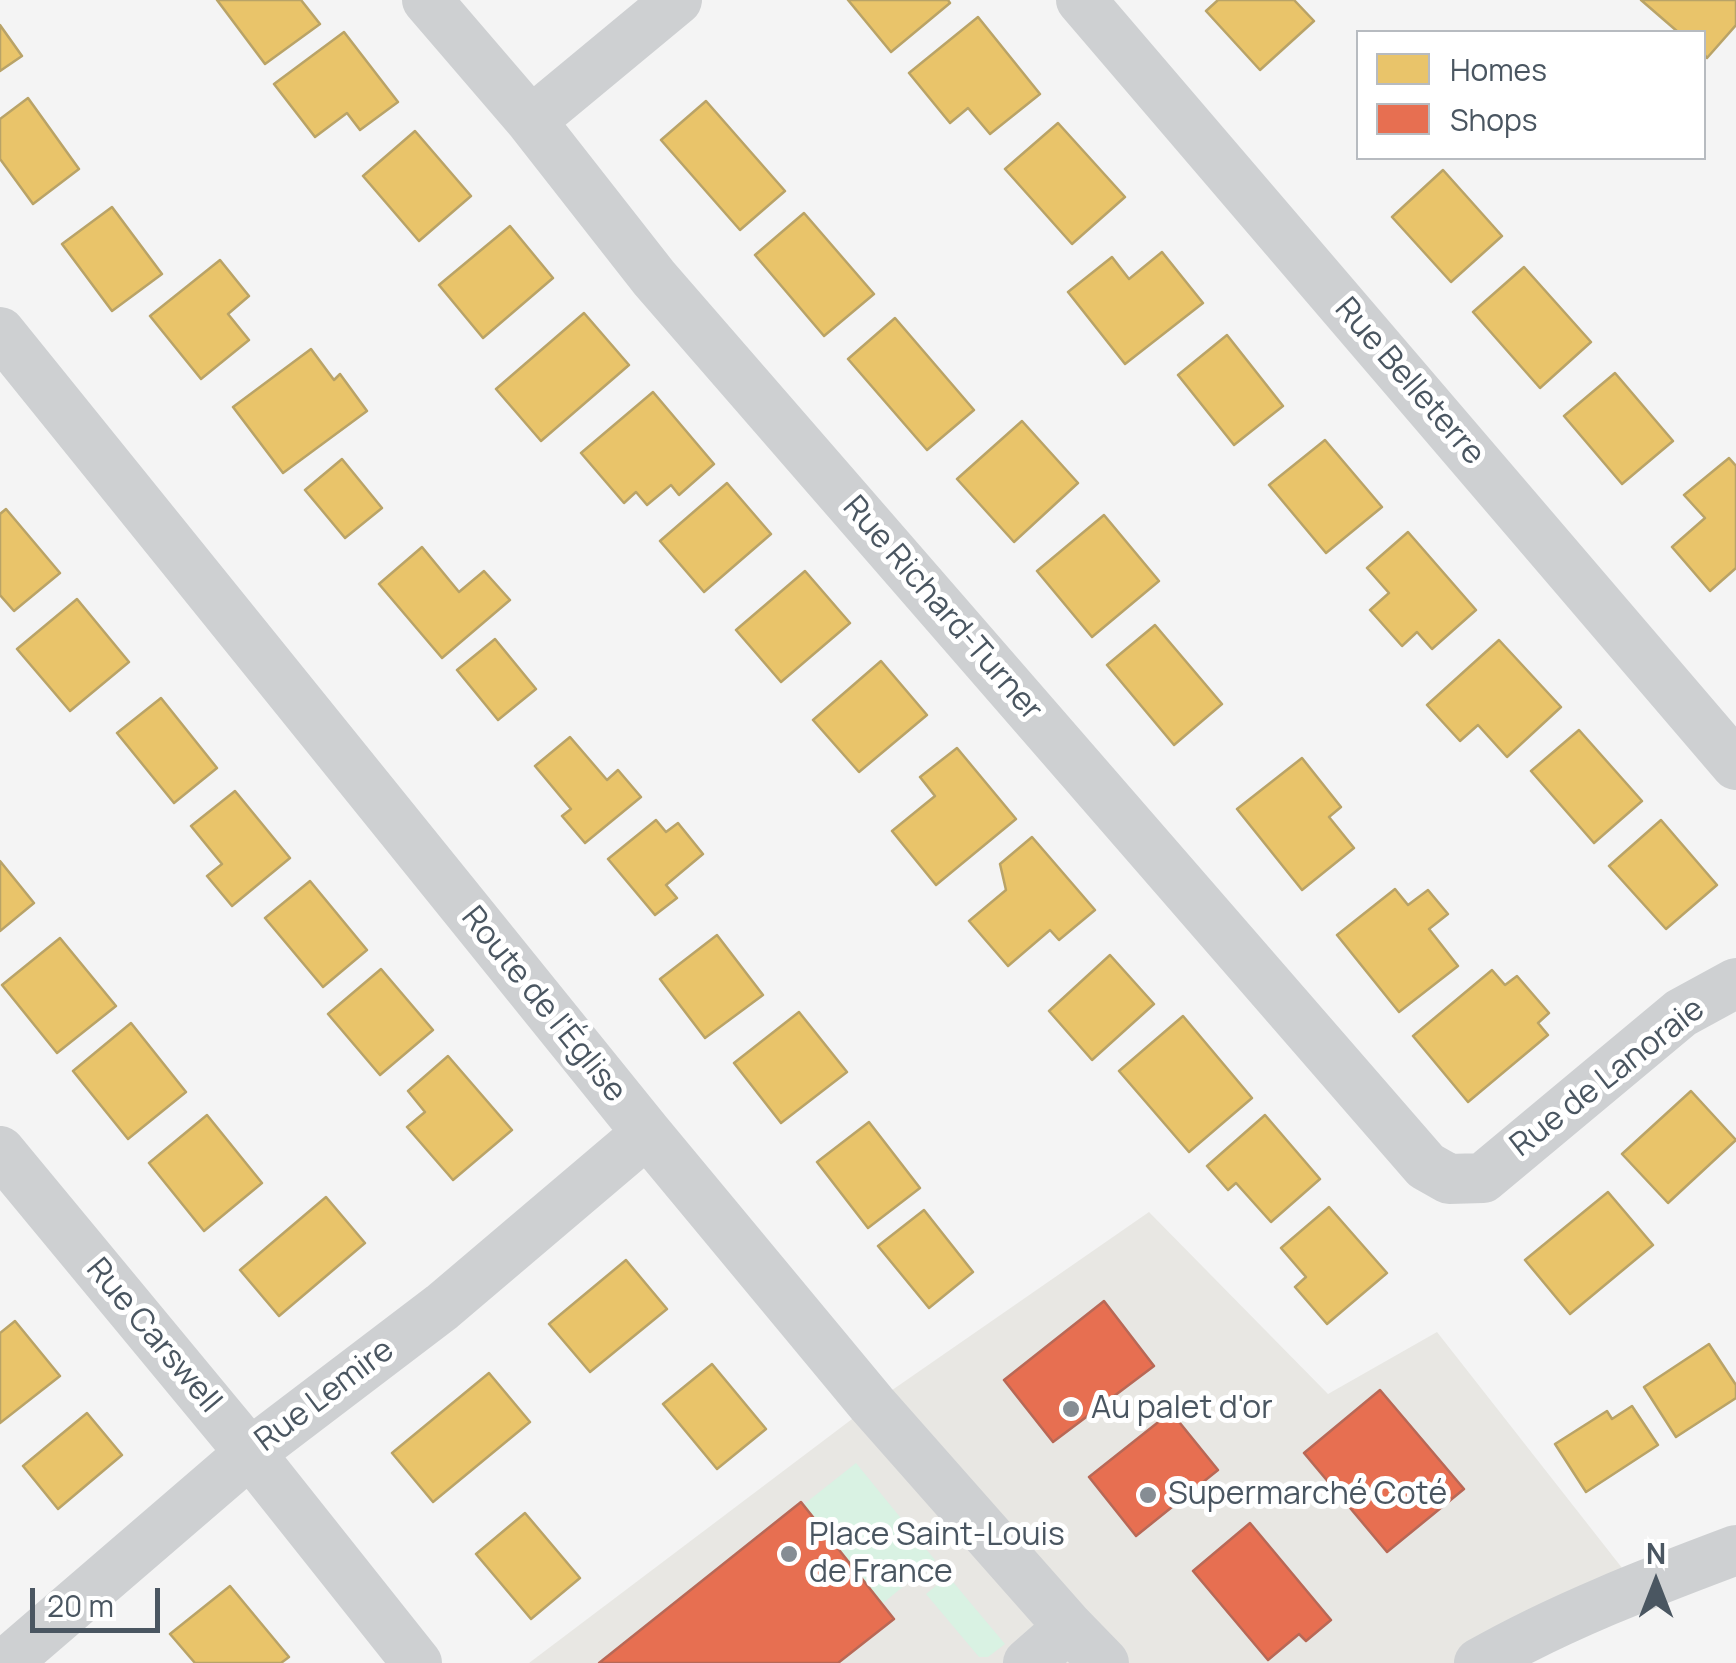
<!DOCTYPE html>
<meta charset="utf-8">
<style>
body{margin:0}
#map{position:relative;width:1736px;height:1663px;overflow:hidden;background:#f4f4f4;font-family:Manrope,sans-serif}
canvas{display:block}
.legend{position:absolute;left:1356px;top:30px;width:350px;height:130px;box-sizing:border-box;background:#fff;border:2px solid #b7bbc0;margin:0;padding:12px 18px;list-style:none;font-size:30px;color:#4a5661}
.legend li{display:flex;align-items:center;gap:20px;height:50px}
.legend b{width:50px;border:2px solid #b7bbc0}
.north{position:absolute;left:1606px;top:1533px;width:100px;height:100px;-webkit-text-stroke:8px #fff;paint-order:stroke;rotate:0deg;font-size:28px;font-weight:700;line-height:40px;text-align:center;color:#4a5661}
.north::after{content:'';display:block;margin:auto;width:35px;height:45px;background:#4a5661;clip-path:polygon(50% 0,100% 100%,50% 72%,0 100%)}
.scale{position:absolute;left:30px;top:1588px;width:130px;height:45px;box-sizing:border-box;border:5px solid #4a5661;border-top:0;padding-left:12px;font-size:30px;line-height:35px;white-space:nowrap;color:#4a5661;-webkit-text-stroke:8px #fff;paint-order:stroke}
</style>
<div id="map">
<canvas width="1736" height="1663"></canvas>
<ul class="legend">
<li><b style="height:28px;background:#e9c46a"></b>Homes</li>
<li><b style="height:28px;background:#e76f51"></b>Shops</li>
</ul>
<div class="north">N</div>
<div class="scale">20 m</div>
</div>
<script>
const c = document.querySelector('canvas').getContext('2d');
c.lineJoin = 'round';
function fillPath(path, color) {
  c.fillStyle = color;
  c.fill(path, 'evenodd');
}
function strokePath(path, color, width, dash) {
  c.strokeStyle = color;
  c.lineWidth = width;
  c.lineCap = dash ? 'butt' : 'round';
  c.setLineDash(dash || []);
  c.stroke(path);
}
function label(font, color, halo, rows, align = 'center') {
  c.font = font + ' Manrope,sans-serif';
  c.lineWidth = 10;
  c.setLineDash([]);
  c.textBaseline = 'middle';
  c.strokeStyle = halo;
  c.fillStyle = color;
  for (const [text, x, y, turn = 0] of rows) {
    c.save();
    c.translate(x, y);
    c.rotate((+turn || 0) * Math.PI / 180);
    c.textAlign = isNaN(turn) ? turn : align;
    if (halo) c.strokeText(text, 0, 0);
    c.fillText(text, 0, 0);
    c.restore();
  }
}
const commercial = new Path2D(`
 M1149,1212L1328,1394L1437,1332L1637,1587L1479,1663H529L872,1404Z`);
const green = new Path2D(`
 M856,1463L935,1560L882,1604L803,1505Z
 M948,1576L1005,1644L988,1657H979L926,1594Z`);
const homes = new Path2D(`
 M217,0H301L320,24L265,64Z
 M848,0H948L950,3L891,52Z
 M1218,0H1294L1314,21L1260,70L1206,11Z
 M1641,0H1736V25L1707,58L1704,54V32H1678Z
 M978,17L1040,94L990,134L968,108L950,123L909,73Z
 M0,25L22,56L0,71Z
 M344,32L398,102L360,130L347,113L315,137L274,84Z
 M28,98L79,169L33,204L0,159V119Z
 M706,101L785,191L740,230L661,140Z
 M1058,123L1125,197L1072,244L1005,169Z
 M415,131L471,196L419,241L363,176Z
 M1443,170L1502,236L1451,282L1392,217Z
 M112,207L162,274L112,311L62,244Z
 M804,213L874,294L824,336L755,255Z
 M510,226L553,278L483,338L439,285Z
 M1162,252L1203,303L1125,364L1068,292L1112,257L1129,279Z
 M220,260L249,296L228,314L249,340L201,379L150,316Z
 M1524,267L1591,342L1540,388L1473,312Z
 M584,313L629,365L541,441L496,389Z
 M895,318L974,410L927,450L848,359Z
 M1227,335L1283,406L1234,445L1178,375Z
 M311,349L334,380L340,374L367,411L283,473L233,407Z
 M1615,373L1673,441L1622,484L1564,416Z
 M653,392L714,464L679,495L671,485L647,505L636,492L624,503L581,453Z
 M1022,421L1078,483L1014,542L957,479Z
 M1325,440L1382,507L1326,553L1269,485Z
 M1729,458L1736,466V568L1710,591L1672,547L1705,518L1684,495Z
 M342,459L382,508L345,538L305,490Z
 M727,483L771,534L704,592L660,541Z
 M6,509L60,573L14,611L0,595V514Z
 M1104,515L1159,581L1092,637L1037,571Z
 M1408,532L1476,610L1432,649L1417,632L1402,646L1370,610L1389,593L1367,568Z
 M422,547L459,592L484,571L510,600L442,658L379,584Z
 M805,571L850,623L781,682L736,630Z
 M77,599L129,662L70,711L17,649Z
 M1155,625L1222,704L1174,745L1107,665Z
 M495,639L536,689L498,720L457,670Z
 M1499,640L1561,707L1507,757L1478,725L1460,741L1427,705Z
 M881,661L927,715L859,772L813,720Z
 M161,698L217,768L174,803L117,733Z
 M1579,730L1642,801L1594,843L1531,771Z
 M570,737L607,780L618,770L641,797L585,843L562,816L571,809L535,766Z
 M957,748L1016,819L936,885L892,831L935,796L920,777Z
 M1302,758L1341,807L1329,817L1354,848L1302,890L1237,809Z
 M235,791L290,858L232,906L207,876L222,864L191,826Z
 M656,820L666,832L678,823L703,854L666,885L677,898L655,915L608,859Z
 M1661,820L1717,885L1666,929L1609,866Z
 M1032,837L1095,910L1059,940L1050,930L1008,966L969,921L1006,890L1000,864Z
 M0,861L34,903L0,931Z
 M310,881L367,950L323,987L265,918Z
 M1395,889L1408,905L1428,890L1448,914L1429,929L1458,966L1399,1012L1337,935Z
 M717,935L763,995L705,1038L660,979Z
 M60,938L116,1006L57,1053L2,985Z
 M1110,955L1154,1004L1092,1060L1049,1011Z
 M381,969L433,1030L380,1075L328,1014Z
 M1492,970L1505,985L1517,976L1549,1013L1538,1023L1548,1035L1468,1102L1413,1036Z
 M799,1012L847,1072L781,1123L734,1063Z
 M1183,1016L1252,1098L1189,1152L1119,1071Z
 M131,1023L186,1092L128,1139L73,1071Z
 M448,1056L512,1130L453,1180L407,1127L425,1112L408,1091Z
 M1691,1091L1736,1140L1668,1203L1622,1154Z
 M207,1115L262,1183L204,1231L149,1163Z
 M1265,1115L1320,1179L1271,1222L1236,1183L1228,1190L1207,1166Z
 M869,1122L920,1188L868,1228L817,1162Z
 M1608,1192L1653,1245L1570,1314L1525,1260Z
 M326,1197L365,1243L279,1316L240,1270Z
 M1329,1207L1387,1273L1327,1324L1295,1287L1306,1277L1281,1248Z
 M924,1210L973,1272L929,1308L878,1246Z
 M626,1260L667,1309L590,1372L549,1324Z
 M15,1321L60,1376L0,1423V1333Z
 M1709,1344L1736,1385V1398L1676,1437L1644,1387Z
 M712,1364L766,1429L717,1469L663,1404Z
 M489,1373L530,1422L433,1502L392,1453Z
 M1632,1406L1658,1445L1586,1492L1555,1444L1607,1411L1612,1419Z
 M87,1413L122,1455L58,1509L23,1466Z
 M525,1513L580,1578L531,1619L476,1554Z
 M230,1586L289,1657L281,1663H195L170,1634Z`);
const shops = new Path2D(`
 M1104,1301L1154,1366L1053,1442L1004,1380Z
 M1380,1390L1464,1489L1387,1552L1304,1453Z
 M1171,1412L1218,1470L1136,1536L1089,1477Z
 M801,1502L894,1619L838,1663H599Z
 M1250,1523L1331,1620L1306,1641L1299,1634L1268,1660L1193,1571Z`);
const minor = new Path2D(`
 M427,0L531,121L654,278L1426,1166L1449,1179L1483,1178L1681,1013L1736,983
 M1081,0L1736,765
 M531,121L677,0
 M0,332L647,1133L872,1404L1069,1627L1104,1663
 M0,1151L250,1453L417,1663
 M6,1663L250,1453L442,1307L647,1133
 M1028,1663L1069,1627
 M1479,1663C1560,1617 1648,1583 1736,1550`);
const markers = [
 [1071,1409,10,"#868d94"],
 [1148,1495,10,"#868d94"],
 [789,1554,10,"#868d94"]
];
const streetNames = [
 ["Rue Belleterre",1409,382,49],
 ["Rue Richard-Turner",942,609,49],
 ["Route de l'Église",543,1005,51],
 ["Rue de Lanoraie",1608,1078,-38],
 ["Rue Carswell",153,1336,50],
 ["Rue Lemire",325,1396,-37]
];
const poiNames = [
 ["Au palet d'or",1091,1409],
 ["Supermarché Coté",1168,1495],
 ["Place Saint-Louis",809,1536],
 ["de France",809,1573]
];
fillPath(commercial, '#e8e7e3');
fillPath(green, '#d9f2e3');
fillPath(homes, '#e9c46a');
strokePath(homes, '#b9a367', 2.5);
fillPath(shops, '#e76f51');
strokePath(shops, '#b86856', 2.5);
strokePath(minor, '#ced0d2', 50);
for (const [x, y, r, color] of markers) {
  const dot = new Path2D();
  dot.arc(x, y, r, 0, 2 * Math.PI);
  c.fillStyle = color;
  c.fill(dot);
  strokePath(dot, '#fff', 4);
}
label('32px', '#4a5661', '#fff', streetNames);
label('32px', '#4a5661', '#fff', poiNames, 'left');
</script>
